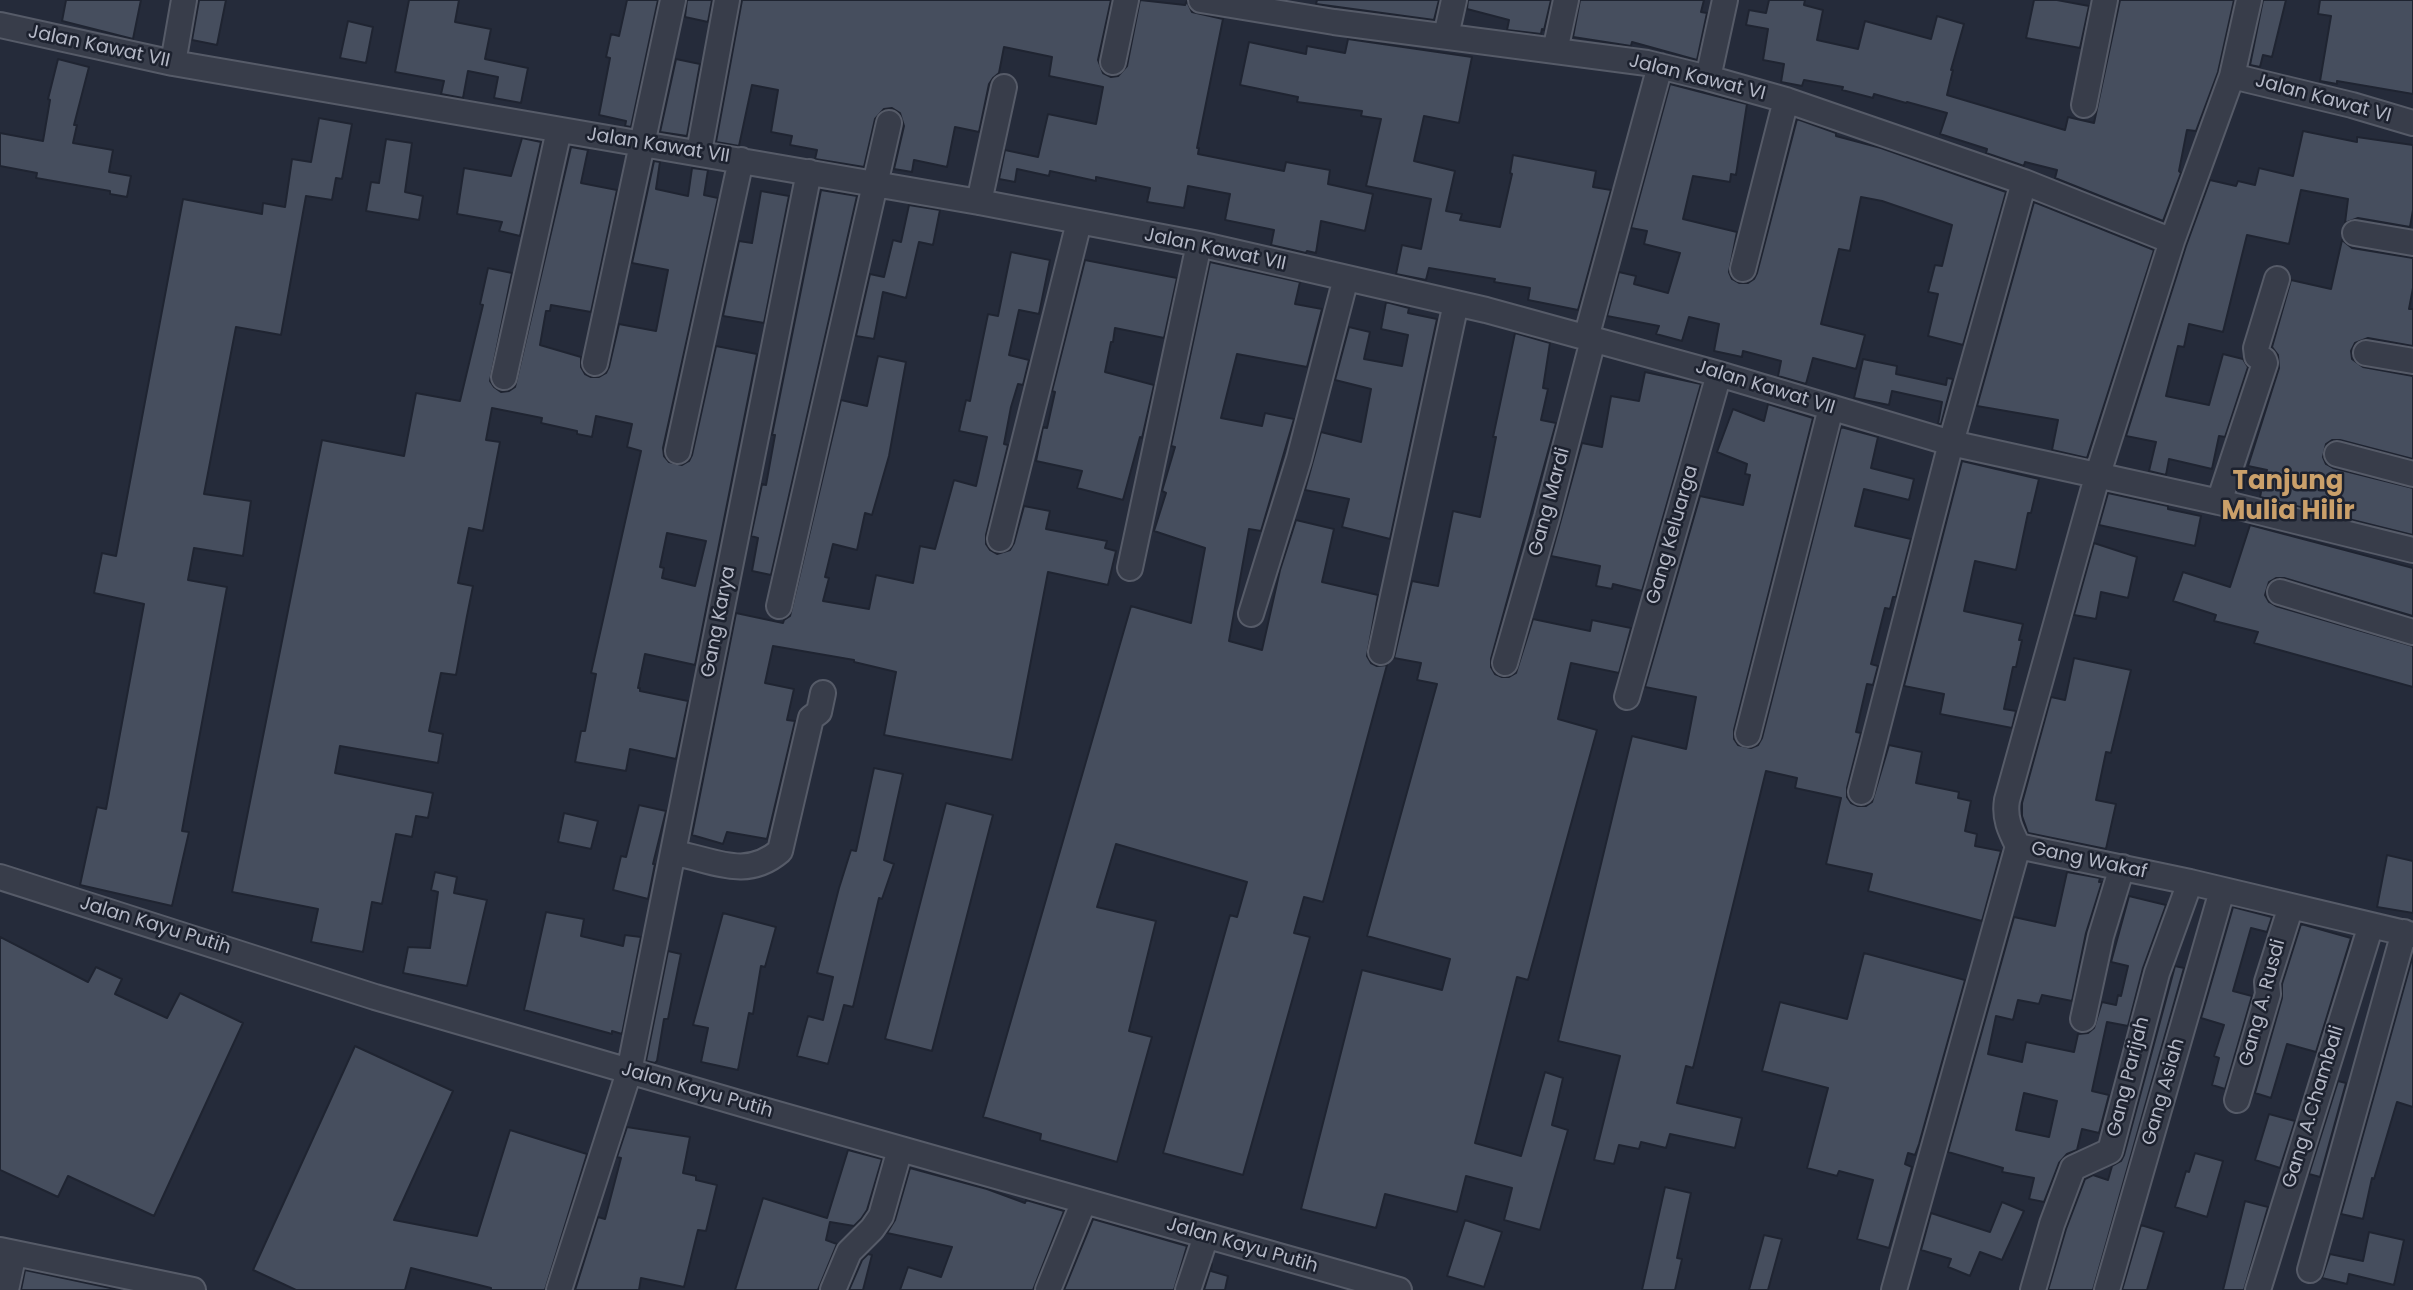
<!DOCTYPE html>
<style>
body{margin:0}
canvas{display:block;background:#252b3a}
</style>
<canvas width="2413" height="1290"></canvas>
<script>
const c = document.querySelector('canvas').getContext('2d');
c.lineJoin = 'round';
function fillPath(path, color) {
  c.fillStyle = color;
  c.fill(path, 'evenodd');
}
function strokePath(path, color, width, dash) {
  c.strokeStyle = color;
  c.lineWidth = width;
  c.lineCap = dash ? 'butt' : 'round';
  c.setLineDash(dash || []);
  c.stroke(path);
}
function label(font, color, halo, rows, align = 'center') {
  c.font = font + ' Poppins,sans-serif';
  c.lineWidth = 5;
  c.setLineDash([]);
  c.textBaseline = 'middle';
  c.strokeStyle = halo;
  c.fillStyle = color;
  for (const [text, x, y, turn = 0] of rows) {
    c.save();
    c.translate(x, y);
    c.rotate((+turn || 0) * Math.PI / 180);
    c.textAlign = isNaN(turn) ? turn : align;
    if (halo) c.strokeText(text, 0, 0);
    c.fillText(text, 0, 0);
    c.restore();
  }
}
const building = new Path2D(`
 M66,0H141L133,39L62,21Z
 M199,0H226L217,45L192,40Z
 M409,0H459L455,22L491,29L485,59L528,68L521,103L494,98L498,77L468,71L463,98L441,94L444,81L395,72Z
 M627,0H658L631,127L625,126L626,121L599,115L610,58L606,57L611,34L619,36Z
 M687,0H712L708,22L685,17Z
 M742,0H1111L1098,60L1103,73L1111,77L1118,76L1127,66L1140,0L1185,5L1187,1L1192,12L1223,19L1197,148H1199L1198,154L1284,171L1286,162L1330,170L1328,184L1373,194L1365,231L1321,221L1316,253L1307,251L1306,253L1271,245L1274,230L1225,220L1230,194L1188,186L1184,208L1147,202L1150,188L1096,177V181L1050,171L1049,176L1017,169L1015,182L999,179L1005,150L1038,157L1048,114L1096,124L1103,87L1049,76L1052,57L1004,47L999,73L993,78L989,84L979,132L955,127L947,167L914,160L912,172L894,169L904,126L900,113L892,108L884,109L875,119L864,167L815,159L817,150L790,145L792,136L771,132L778,90L752,85L739,146L716,142Z
 M1317,0H1439L1434,20L1316,4Z
 M1468,0H1551L1544,30L1542,29L1541,34L1507,30L1509,20L1467,9Z
 M1580,0H1704L1701,12L1707,13L1697,60L1632,42L1631,46L1573,37Z
 M1769,0H1805L1804,5L1823,10L1817,40L1858,49L1865,21L1931,39L1937,16L1964,24L1951,70H1953L1947,95L2065,130L2068,117L2094,123L2120,0H2234L2218,72L2196,131L2187,130L2179,171L2181,173L2163,221L2055,178L2057,170L2025,162L2024,166L1986,153L1987,149L1940,134L1947,113L1907,102L1906,103L1874,94L1873,98L1842,90L1843,87L1804,80L1802,86L1781,82L1784,64L1763,60L1768,29L1746,25L1749,10L1766,13Z
 M2034,0H2057L2089,6L2080,48L2026,38Z
 M2263,0H2286L2272,57L2263,55L2260,67L2250,65Z
 M2320,0H2413V94L2337,81V84L2320,81L2331,16L2318,14Z
 M348,21L373,27L366,63L340,58Z
 M1348,39L1472,57L1459,123L1424,116L1414,161L1455,171L1446,211L1462,214L1460,220L1500,227L1512,174L1510,173L1513,155L1596,171L1593,187L1611,190L1578,310L1528,300L1530,288L1494,282L1495,279L1429,268L1426,280L1396,274L1402,245L1421,249L1431,199L1366,186L1381,119L1361,116L1362,111L1297,102L1298,97L1240,85L1249,42L1306,54L1307,46L1345,53Z
 M58,59L89,67L74,125H77L73,143L113,150L109,172L131,176L127,197L110,194V191L36,178L37,173L0,166V133L43,141L50,100L48,99Z
 M676,59L700,64L687,136L660,132Z
 M1670,84L1747,104L1736,175L1731,174L1730,182L1693,176L1683,219L1737,232L1729,272L1732,279L1739,283H1748L1754,279L1757,273L1797,119L1836,133V136L1881,148L2006,192L1963,345L1928,336L1938,294L1928,292L1935,265L1942,266L1952,225L1882,201L1861,197L1850,251L1839,249L1821,324L1865,335L1856,369L1813,358L1806,384L1778,376L1781,361L1743,351L1742,357L1714,351L1719,324L1689,317L1682,341L1656,334L1659,326L1607,316L1619,272L1636,276L1634,284L1668,293L1680,253L1644,244L1647,231L1631,228Z
 M319,118L352,124L342,179L336,178L332,200L306,196L281,335L236,327L204,494L251,501L243,556L194,548L188,580L227,587L182,831L189,832L172,906L80,885L97,807L106,809L144,604L94,593L102,553L116,556L183,199L262,214L263,203L285,207L292,159L311,162Z
 M2303,131L2357,142V137L2413,145V210L2410,227L2358,218L2345,223L2348,199L2301,190L2289,244L2247,235L2223,332L2189,324L2184,347L2178,346L2166,396L2209,405L2223,354L2243,359L2248,367L2225,437L2219,436L2212,469L2169,459L2166,475L2149,471L2156,442L2126,436L2186,246L2210,180L2236,186L2238,181L2255,185L2259,168L2293,176Z
 M522,138L541,142L520,236L499,231L502,222L457,214L464,168L511,176Z
 M386,139L412,143L405,192L423,196L419,220L366,211L371,182L379,183Z
 M571,147L588,150L581,183L617,190L591,312L551,305L550,311H546L540,345L581,357V367L585,374L591,377H599L606,373L609,367L619,324L656,331L668,270L632,263L654,161L660,162L656,189L688,196L692,168L708,170L704,195L718,198L663,448L664,456L669,462L682,465L689,461L692,455L716,346L757,354L695,665L645,654L638,688H640V691L688,701L676,759L630,749L626,771L575,762L581,731H585L596,674L591,673L641,451L627,447L632,424L596,416L592,437L577,434V431L541,423L542,418L492,408L486,440L500,442L483,531L469,528L458,583L473,586L467,616L456,675L441,673L429,731L443,734L438,763L340,746L335,773L433,793L428,818L416,816L412,837L396,834L382,904L372,902L363,952L311,942L318,909L232,892L322,440L404,456L416,393L460,401L483,305L480,304L488,268L512,273L490,381L494,387L501,392L509,391L515,387ZM667,533L706,541L695,586L662,578L664,568L660,567Z
 M821,190L857,196L771,575L752,571L758,538L751,536L762,484L766,485L775,435H772Z
 M761,191L789,196L764,323L723,316L739,241L752,243Z
 M2034,202L2154,250L2087,458L2052,450L2058,420L1977,406Z
 M909,205L940,210L933,245L919,242L906,298L883,292L874,339L856,336L870,274L884,277L893,240L901,242Z
 M2342,240L2352,248L2413,258V288L2409,309H2413V346L2368,338L2355,343L2351,351L2352,359L2363,367L2413,376V459L2340,440H2332L2326,444L2323,457L2326,464L2333,468L2413,488V535L2260,497L2261,492L2259,491L2267,470L2248,466L2279,368L2278,355L2272,347L2291,280L2331,289Z
 M1011,252L1050,260L1039,314L1019,310L1009,355L1029,360L1023,385L1018,384L1011,407L1004,444L1008,445L986,535V544L990,550L997,554L1010,550L1014,543L1024,506L1050,511L1046,529L1107,541L1105,548L1116,551L1108,585L1048,572L1012,760L884,735L896,672L854,662V660L773,646L765,683L794,689L787,720L795,721L767,839L727,832L723,844L692,835L736,613L783,623L784,620L790,616L841,400L867,406L878,356L906,362L889,456L872,515L865,513L857,550L833,544L825,577L829,578L823,601L869,609L876,575L913,583L920,546L935,549L954,480L976,486L987,437L959,431L966,400L970,401L988,314L998,316Z
 M1085,260L1177,278L1164,338L1115,328L1113,342H1111L1105,372L1154,385L1142,438L1140,437L1123,500L1077,488L1082,471L1036,461L1043,427L1047,428L1055,392L1052,391Z
 M1210,262L1300,282L1295,304L1322,309L1307,367L1237,354L1221,418L1262,426L1265,413L1294,419L1261,531L1249,529L1229,641L1262,650L1280,570L1296,520L1334,529L1322,582L1378,595L1367,656L1371,663L1377,666L1387,665L1323,902L1304,897L1294,933L1310,937L1243,1175L1163,1153L1230,915L1237,917L1247,882L1116,844L1097,907L1156,921L1129,1031L1152,1037L1117,1162L1040,1140L1041,1134L983,1117L1131,606L1191,623L1205,548L1154,531L1166,493L1162,491L1175,447L1171,446Z
 M1386,302L1409,308L1408,313L1437,319L1390,539L1342,527L1349,499L1305,490L1321,432L1361,442L1371,389L1335,380L1349,327L1370,332L1364,359L1402,366L1408,335L1381,329Z
 M1515,333L1550,343L1543,388L1548,389L1541,420L1556,423L1491,659V667L1495,674L1502,677H1509L1516,673L1533,619L1590,631L1592,620L1631,628L1619,673L1571,663L1558,719L1597,730L1528,980L1517,977L1475,1143L1521,1156L1545,1072L1563,1078L1552,1125L1568,1130L1540,1230L1504,1220L1512,1188L1466,1176L1457,1212L1385,1194L1376,1228L1301,1209L1362,970L1442,990L1450,959L1367,936L1437,684L1417,680L1421,663L1394,658L1412,581L1438,586L1453,511L1480,517L1496,437H1493Z
 M1863,359L1897,366L1896,374L1946,385L1947,378L1953,379L1941,424H1938L1942,402L1892,391L1889,405L1854,398Z
 M1645,372L1701,384L1642,591L1613,584L1612,589L1596,586L1600,566L1551,556L1582,443L1602,447L1611,396L1639,401Z
 M1768,404L1813,418L1734,730V739L1738,745L1751,748L1758,745L1762,738L1841,427L1878,437L1871,468L1914,479L1909,500L1864,489L1855,526L1911,539L1896,597H1893L1890,609L1885,608L1871,664L1878,666L1873,685L1867,684L1856,732L1861,733L1847,788V797L1851,803L1858,806H1866L1872,802L1889,745L1922,752L1916,783L1959,792L1958,798L1971,801L1965,831L1977,834L1975,846L2001,851L1982,921L1868,891L1872,874L1826,864L1841,798L1795,788L1797,778L1766,771L1693,1068L1686,1066L1677,1103L1742,1118L1735,1148L1670,1134L1666,1148L1641,1142L1639,1149L1619,1145L1614,1164L1594,1160L1620,1056L1558,1041L1632,736L1686,749L1696,697L1645,687L1700,496L1743,505L1750,475L1745,474L1747,464L1717,452L1733,409L1764,421Z
 M1962,461L2039,479L2031,513H2028L2016,570L1975,561L1964,611L2023,624L2019,640H2022L2016,667H2013L2004,709L2016,711L2012,728L1940,714L1944,694L1904,686Z
 M2108,493L2168,506V509L2201,516L2195,546L2099,525Z
 M2250,525L2413,568V616L2284,578H2276L2269,582L2265,595L2269,602L2276,606L2413,646V687L2254,643L2258,632L2214,621L2216,615L2173,601L2183,572L2230,587Z
 M2094,543L2137,557L2128,598L2101,592L2096,619L2074,615Z
 M2074,658L2131,670L2111,753L2106,752L2096,800L2116,804L2106,849L2028,833L2022,816V803L2051,697L2065,700Z
 M874,768L903,774L884,860L894,864L882,899L879,898L853,1007L844,1005L828,1064L797,1056L808,1016L823,1020L833,977L817,973L839,888L851,850L856,851Z
 M946,803L993,815L932,1051L885,1039Z
 M639,805L666,811L653,864H655L648,899L613,890L621,856L626,857Z
 M564,813L598,821L591,849L558,842Z
 M2387,855L2413,861V913L2377,907Z
 M435,872L457,877L454,893L487,900L467,986L403,973L408,947L430,948L438,892L431,890Z
 M2067,872L2100,878L2099,882H2102L2086,933L2072,1001L2042,995L2039,1004L2018,1000L2013,1020L1996,1016L1988,1054L2022,1062L2026,1042L2074,1052L2078,1034L2088,1033L2094,1028L2102,1002L2116,1005L2118,995L2121,996L2128,966L2111,962L2129,896L2166,905L2143,968L2128,1026L2107,1022L2092,1091L2109,1095L2099,1133L2082,1129L2077,1150L2067,1154L2059,1163L2044,1202L2029,1199L2034,1178L2002,1172L2003,1168L1948,1152L2014,917L2055,926ZM2024,1093L2057,1101L2049,1137L2016,1130Z
 M2233,907L2272,917L2267,932L2251,928L2233,991L2252,996L2225,1089L2212,1085L2219,1058L2214,1056L2224,1025L2201,1018Z
 M546,912L584,919L581,936L623,946L625,935L641,937L622,1034L612,1031V1034L524,1010Z
 M723,913L776,927L765,967L761,966L753,1014L749,1013L738,1070L701,1062L708,1028L693,1025Z
 M2301,924L2351,938L2316,1052L2287,1044L2271,1098L2255,1093L2282,998V984Z
 M0,937L88,982L96,967L122,979L115,994L167,1018L180,993L243,1023L154,1216L68,1176L58,1197L0,1170Z
 M668,951L681,954L668,1019H664L657,1061L655,1063L646,1061Z
 M1864,953L1965,980L1919,1144L1915,1155L1908,1153L1905,1164L1912,1167L1889,1248L1857,1239L1873,1180L1839,1171L1837,1176L1807,1168L1828,1088L1762,1071L1780,1002L1847,1019Z
 M2413,955V1107L2397,1102L2374,1179L2372,1178L2363,1219L2341,1214Z
 M2175,966L2184,968L2093,1290H2048L2066,1229L2085,1179L2093,1175L2108,1180L2112,1166L2121,1161L2124,1155Z
 M355,1046L453,1091L394,1220L477,1236L510,1130L587,1154L545,1290H491V1288L411,1268L405,1290H296L253,1270Z
 M2338,1081L2346,1083L2320,1177L2309,1174Z
 M2269,1114L2295,1121L2280,1168L2255,1160Z
 M627,1127L690,1137L683,1173L696,1176V1180L717,1185L706,1231L698,1230L684,1287L641,1278L639,1290H575L598,1217L605,1219L621,1158L617,1157Z
 M848,1150L882,1159L867,1210L861,1219L854,1226L830,1222L826,1240L837,1244L818,1290H735L763,1198L827,1218Z
 M2195,1153L2223,1161L2207,1217L2175,1207L2186,1171L2189,1172Z
 M910,1168L987,1189L1025,1203L1026,1200L1064,1211L1033,1290H900L908,1267L941,1277L952,1247L887,1233L895,1220Z
 M1665,1187L1691,1193L1677,1258L1682,1259L1675,1290H1642Z
 M2245,1201L2268,1207L2244,1290H2223Z
 M2002,1202L2024,1211L2002,1260L1980,1252L1970,1276L1948,1267L1951,1259L1921,1250L1931,1213L1990,1232Z
 M1093,1219L1187,1246L1174,1290H1064Z
 M1465,1220L1502,1232L1484,1287L1447,1276Z
 M2141,1225L2164,1232L2147,1290H2122Z
 M2369,1232L2404,1240L2394,1285L2349,1274L2347,1284L2322,1278L2330,1254L2363,1261Z
 M1764,1235L1782,1239L1768,1290H1749Z
 M868,1254L872,1255L863,1290H849L862,1260Z
 M1212,1264L1211,1271L1228,1276L1225,1290H1204Z
 M25,1270L120,1290H21Z`);
const minor = new Path2D(`
 M1201,0L1334,22L1647,63L1708,78L1786,100L2024,182L2172,241
 M0,25L173,63L979,202L1199,244L1486,310L1719,374L1951,443L2219,502L2413,550
 M1446,36L1454,0
 M1555,51L1566,0
 M1113,62L1126,0
 M173,63L184,0
 M2232,76L2352,105L2413,123
 M1708,78L1725,0
 M2084,105L2105,0
 M699,152L727,0
 M979,202L1004,87
 M2355,233L2413,243
 M1743,269L1786,100
 M1586,338L1660,66
 M2366,353L2413,361
 M595,363L673,0
 M504,377L559,130
 M678,451L741,160
 M2337,454L2413,474
 M2219,502L2265,363L2264,360L2257,356L2256,348L2277,279
 M1000,539L1079,222
 M1130,568L1199,244
 M2280,592L2413,632
 M779,606L889,123
 M1251,614L1299,459L1346,278
 M1381,652L1456,303
 M1505,663L1547,517L1593,340
 M1627,697L1719,374
 M1748,734L1831,408
 M1861,792L1951,443L2024,182
 M2018,846C2010,830 2004,818 2007,800L2097,477L2172,241L2232,76L2249,0
 M2018,846L2190,882L2413,935
 M674,853C712,859 745,881 780,851L811,718L819,712L823,693
 M0,877L375,997L756,1108L1399,1290
 M2083,1019L2101,936L2122,867
 M2237,1100L2268,994L2267,982L2291,906
 M0,1250L193,1290
 M2310,1270L2404,932
 M6,1290L14,1253
 M559,1290L629,1072L809,172
 M833,1290L849,1252L872,1229L881,1216L900,1149
 M1048,1290L1084,1201
 M1188,1290L1206,1236
 M1894,1290L2018,846
 M2033,1290L2052,1224L2073,1168L2110,1151L2157,973L2190,882
 M2107,1290L2221,894
 M2258,1290L2371,925`);
const streetNames = [
 ["Jalan Kawat VII",99,47,12],
 ["Jalan Kawat VI",1697,78,14],
 ["Jalan Kawat VI",2323,99,15],
 ["Jalan Kawat VII",658,146,9],
 ["Jalan Kawat VII",1215,250,12],
 ["Jalan Kawat VII",1765,388,17],
 ["Gang Mardi",1550,502,-75],
 ["Gang Keluarga",1673,535,-74],
 ["Gang Karya",719,622,-79],
 ["Gang Wakaf",2089,861,12],
 ["Jalan Kayu Putih",155,926,17],
 ["Gang A. Rusdi",2263,1003,-75],
 ["Gang Parijah",2129,1077,-76],
 ["Jalan Kayu Putih",697,1091,16],
 ["Gang Asiah",2164,1092,-74],
 ["Gang A.Chambali",2314,1107,-73],
 ["Jalan Kayu Putih",1242,1246,16]
];
const districtNames = [
 ["Tanjung",2288,482],
 ["Mulia Hilir",2288,512]
];
fillPath(building, '#464e5e');
strokePath(building, '#1f2431', 2);
strokePath(minor, '#565b68', 28);
strokePath(minor, '#383d4a', 24);
label('19px', '#b4b8c6', '#1d222f', streetNames);
label('bold 26px', '#caa06a', '#1d222f', districtNames);
</script>
